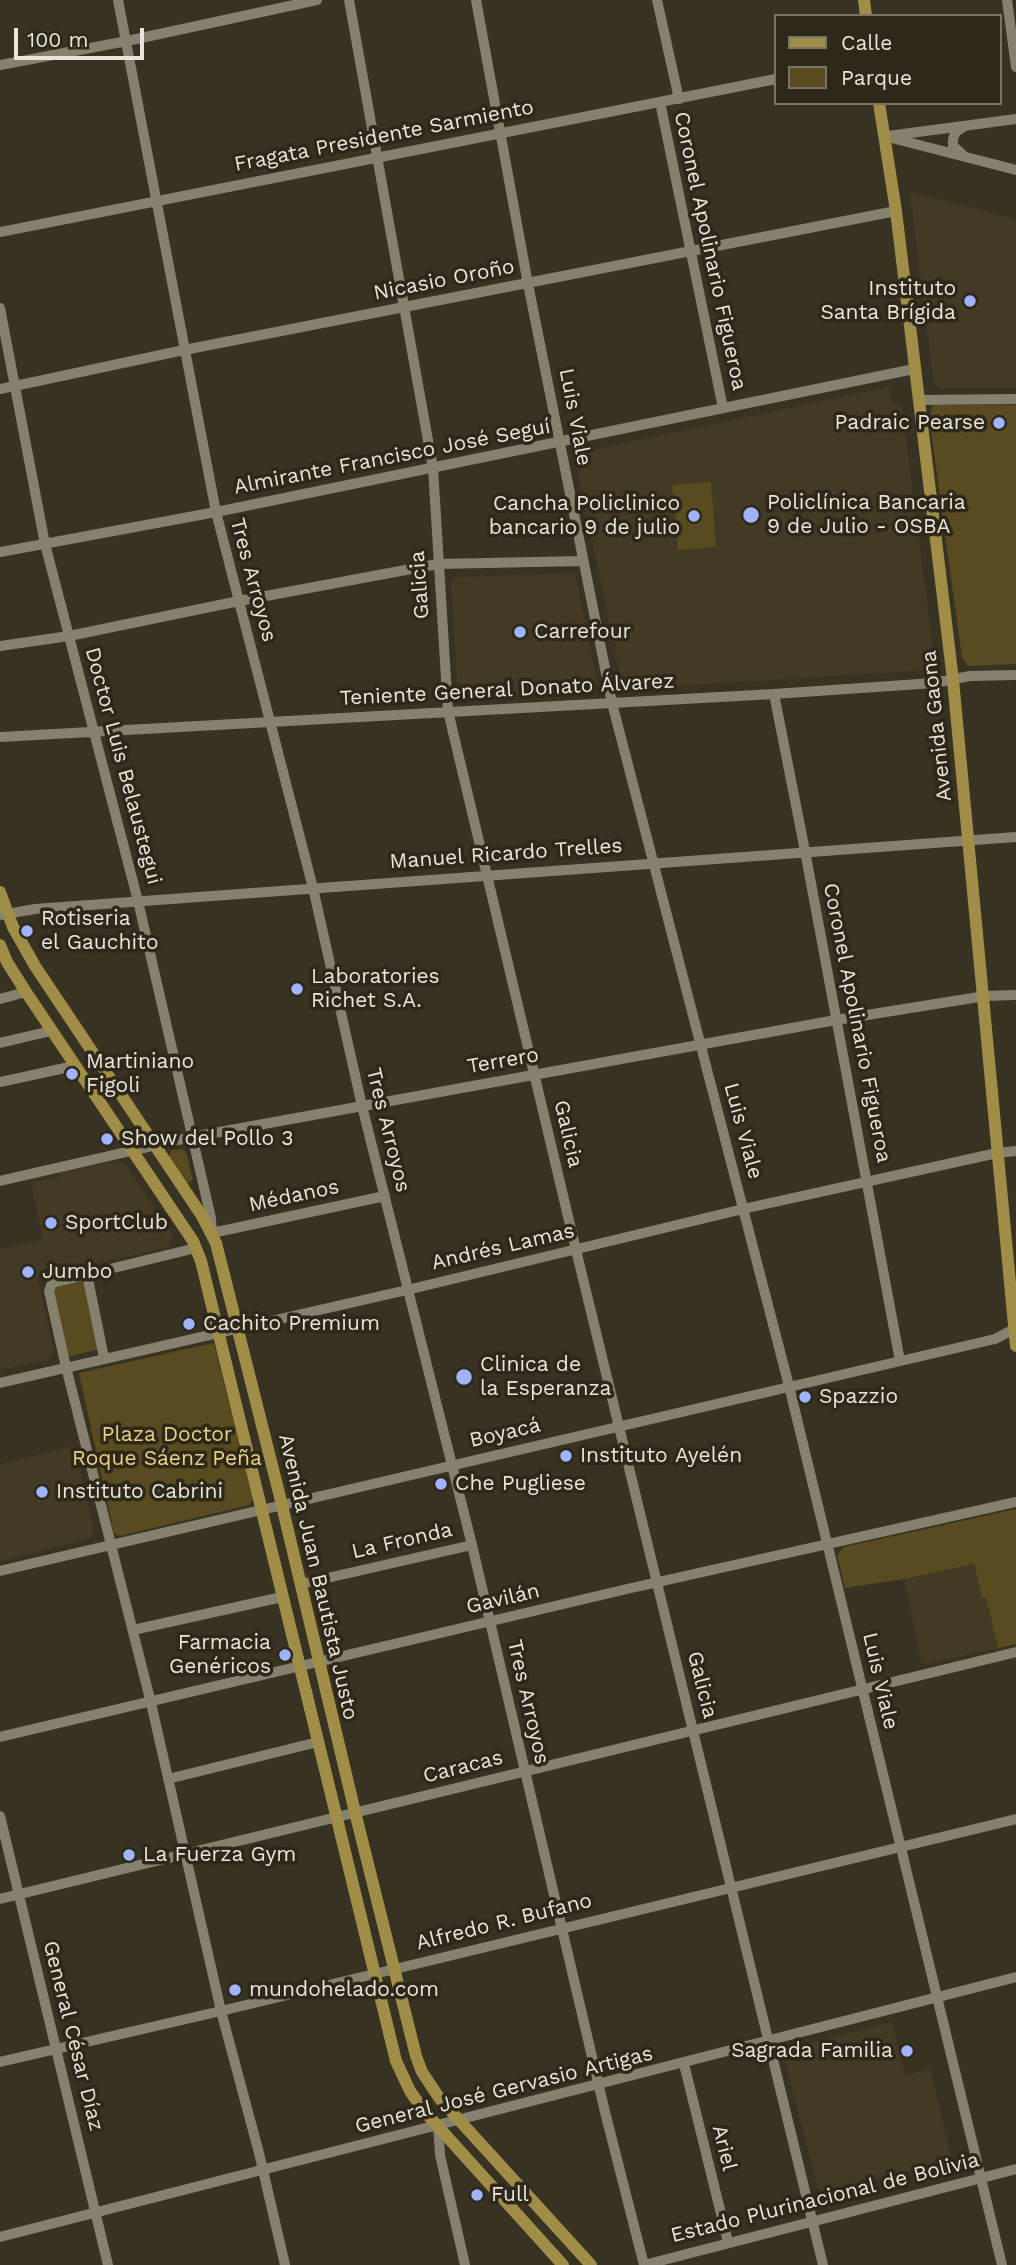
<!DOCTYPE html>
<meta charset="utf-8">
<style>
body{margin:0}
#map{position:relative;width:1016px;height:2265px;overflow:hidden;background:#373222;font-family:"Work Sans",sans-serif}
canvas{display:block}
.legend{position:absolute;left:774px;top:14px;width:228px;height:91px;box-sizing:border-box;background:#2d2819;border:2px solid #787467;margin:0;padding:9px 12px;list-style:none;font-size:21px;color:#e8e5db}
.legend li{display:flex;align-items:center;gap:14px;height:35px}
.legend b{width:35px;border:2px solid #787467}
.scale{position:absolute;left:14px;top:28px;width:130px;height:32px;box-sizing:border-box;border:4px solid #e8e5db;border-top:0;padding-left:9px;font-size:21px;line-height:24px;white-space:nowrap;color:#e8e5db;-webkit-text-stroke:5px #2d2819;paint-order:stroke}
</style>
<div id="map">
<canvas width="1016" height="2265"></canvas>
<ul class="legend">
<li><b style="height:9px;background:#a08d48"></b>Calle</li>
<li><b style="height:19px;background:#594b20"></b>Parque</li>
</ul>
<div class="scale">100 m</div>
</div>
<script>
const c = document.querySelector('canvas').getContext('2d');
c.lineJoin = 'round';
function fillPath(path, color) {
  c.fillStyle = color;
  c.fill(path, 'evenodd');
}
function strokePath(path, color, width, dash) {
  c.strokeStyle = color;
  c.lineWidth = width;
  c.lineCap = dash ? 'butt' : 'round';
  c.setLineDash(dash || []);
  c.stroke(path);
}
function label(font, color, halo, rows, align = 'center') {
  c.font = font + ' "Work Sans",sans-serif';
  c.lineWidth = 7;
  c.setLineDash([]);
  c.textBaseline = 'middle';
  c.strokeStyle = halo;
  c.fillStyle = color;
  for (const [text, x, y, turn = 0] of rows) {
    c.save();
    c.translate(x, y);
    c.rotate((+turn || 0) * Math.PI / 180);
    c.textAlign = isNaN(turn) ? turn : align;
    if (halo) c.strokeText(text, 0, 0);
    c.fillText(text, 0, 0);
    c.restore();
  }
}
const built = new Path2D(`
 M910,192L1016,219V388H940L934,384Z
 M888,387L892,403L902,407L935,665L931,670L629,689L622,684L575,457L577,453Z
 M575,573L597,682L595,690L458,698L451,581L456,577Z
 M117,1161L125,1163L173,1235L169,1247L37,1277L54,1350L48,1360L0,1370V1249L43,1240L31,1182L59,1177L58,1172Z
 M74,1446L94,1530L89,1539L0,1561V1464Z
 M974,1564L982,1597H986L998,1648L922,1665L904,1579Z
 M892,2022L905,2075L930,2069L952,2160L819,2193L783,2053L786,2049Z`);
const green = new Path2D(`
 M933,405H1016V664L968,666L962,658L929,416Z
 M711,482L716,547L678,550L672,485Z
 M182,1149L186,1152L193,1180L186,1184L169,1159L171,1150Z
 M88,1276L105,1348L66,1357L50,1285Z
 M214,1343L253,1499L249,1505L120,1536L114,1534L79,1373Z
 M1016,1509V1644L998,1648L986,1597L982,1598L974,1564L904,1579L845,1588L837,1555L844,1547Z`);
const minor = new Path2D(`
 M118,0L216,512L313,888L362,1106L472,1545L605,2112L644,2265
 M349,0L433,468L448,711L576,1250L823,2265
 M476,0L528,284L612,703L789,1386L1002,2265
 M657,0L679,99
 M1007,0L1016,67
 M0,65L127,41L317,0
 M660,102L723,408
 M884,136L1016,170
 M888,136L1016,119
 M962,154L953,146C952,136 955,131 964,127
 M0,232L776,79
 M0,308L45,544L138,901L211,1218L212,1233L385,1196
 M0,389L184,350L896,211
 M918,400L1016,399
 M0,552L216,512L914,369
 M0,646L69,636L239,601L438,564L583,561
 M774,694L805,851L900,1361
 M0,737L774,694L934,683L970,676L1016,675
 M0,915L35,909L1016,837
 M0,999L26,992
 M0,1043L51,1031
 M0,1082L74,1066
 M0,1181L192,1137L836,1020L985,996L1016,995
 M196,1248L52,1283L49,1291L66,1367L151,1703L221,2011L259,2153L285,2265
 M87,1274L104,1358
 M0,1383L407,1290L743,1209L997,1153L1016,1151
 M0,1571L995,1339L1016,1328
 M301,1584L472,1545
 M133,1630L282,1597
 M0,1737L627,1589L1016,1502
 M168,1779L318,1742
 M0,1816L108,2265
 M0,1899L1016,1652
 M0,2062L221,2011L1016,1819
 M684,2064L728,2242
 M438,2126L440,2155L465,2265
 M0,2237L1016,1977
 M644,2265L1016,2169`);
const major = new Path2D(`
 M864,0L866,16
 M879,103L896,211L953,680L1016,1346
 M0,892L13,927L35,966L202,1216L216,1243L279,1493L355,1812L416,2056L422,2072L440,2099L591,2265
 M0,945L7,962L26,992L193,1241L201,1261L396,2061L410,2091L424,2111L563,2265`);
const markers = [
 [970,301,7,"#a0b3fd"],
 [999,423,7,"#a0b3fd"],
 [751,515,9,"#a0b3fd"],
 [694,516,7,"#a0b3fd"],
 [520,632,7,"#a0b3fd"],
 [27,931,7,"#a0b3fd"],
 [297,989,7,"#a0b3fd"],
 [72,1074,7,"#a0b3fd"],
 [107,1139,7,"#a0b3fd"],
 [51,1223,7,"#a0b3fd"],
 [28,1272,7,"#a0b3fd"],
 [189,1324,7,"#a0b3fd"],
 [464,1377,9,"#a0b3fd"],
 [805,1397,7,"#a0b3fd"],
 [566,1456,7,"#a0b3fd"],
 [441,1484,7,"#a0b3fd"],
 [42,1492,7,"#a0b3fd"],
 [285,1655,7,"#a0b3fd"],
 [129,1855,7,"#a0b3fd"],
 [235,1990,7,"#a0b3fd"],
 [907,2051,7,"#a0b3fd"],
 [477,2195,7,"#a0b3fd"]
];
const streetNames = [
 ["Fragata Presidente Sarmiento",384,136,-11],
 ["Coronel Apolinario Figueroa",710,251,78],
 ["Nicasio Oroño",444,280,-11],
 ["Luis Viale",575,417,79],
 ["Almirante Francisco José Seguí",392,457,-11],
 ["Tres Arroyos",253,580,75],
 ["Galicia",420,585,-94],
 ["Teniente General Donato Álvarez",507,690,-3],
 ["Avenida Gaona",937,726,-96],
 ["Doctor Luis Belaustegui",123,766,75],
 ["Manuel Ricardo Trelles",506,854,-4],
 ["Coronel Apolinario Figueroa",857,1023,79],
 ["Terrero",503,1061,-10],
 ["Tres Arroyos",388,1130,76],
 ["Luis Viale",743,1131,75],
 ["Galicia",568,1134,77],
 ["Médanos",294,1196,-12],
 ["Andrés Lamas",503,1247,-13],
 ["Boyacá",505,1433,-13],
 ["La Fronda",402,1541,-13],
 ["Avenida Juan Bautista Justo",318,1577,77],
 ["Gavilán",503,1599,-13],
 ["Luis Viale",880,1681,77],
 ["Galicia",702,1685,76],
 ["Tres Arroyos",528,1702,77],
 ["Caracas",463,1767,-14],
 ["Alfredo R. Bufano",504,1922,-14],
 ["General César Díaz",73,2036,76],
 ["General José Gervasio Artigas",504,2090,-14],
 ["Ariel",724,2148,76],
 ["Estado Plurinacional de Bolivia",825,2198,-14]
];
const poiNames = [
 ["Instituto",956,289,"right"],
 ["Santa Brígida",956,313,"right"],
 ["Padraic Pearse",985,423,"right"],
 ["Policlínica Bancaria",767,503],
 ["9 de Julio - OSBA",767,527],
 ["Cancha Policlinico",680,504,"right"],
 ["bancario 9 de julio",680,528,"right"],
 ["Carrefour",534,632],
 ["Rotiseria",41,919],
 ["el Gauchito",41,943],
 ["Laboratories",311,977],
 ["Richet S.A.",311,1001],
 ["Martiniano",86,1062],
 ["Figoli",86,1086],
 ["Show del Pollo 3",121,1139],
 ["SportClub",65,1223],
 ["Jumbo",42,1272],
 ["Cachito Premium",203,1324],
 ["Clinica de",480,1365],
 ["la Esperanza",480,1389],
 ["Spazzio",819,1397],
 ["Instituto Ayelén",580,1456],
 ["Che Pugliese",455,1484],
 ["Instituto Cabrini",56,1492],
 ["Farmacia",271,1643,"right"],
 ["Genéricos",271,1667,"right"],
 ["La Fuerza Gym",143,1855],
 ["mundohelado.com",249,1990],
 ["Sagrada Familia",893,2051,"right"],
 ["Full",491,2195]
];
const parkNames = [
 ["Plaza Doctor",167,1435],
 ["Roque Sáenz Peña",167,1459]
];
fillPath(built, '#423a25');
fillPath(green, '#594b20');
strokePath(minor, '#86806f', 10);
strokePath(major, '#a08d48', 12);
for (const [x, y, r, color] of markers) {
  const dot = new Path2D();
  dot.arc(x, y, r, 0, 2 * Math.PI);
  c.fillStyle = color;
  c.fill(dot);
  strokePath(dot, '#2d2819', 2.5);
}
label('21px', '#e8e5db', '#2d2819', streetNames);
label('21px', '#e8e5db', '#2d2819', poiNames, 'left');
label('21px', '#e9d185', '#2d2819', parkNames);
</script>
